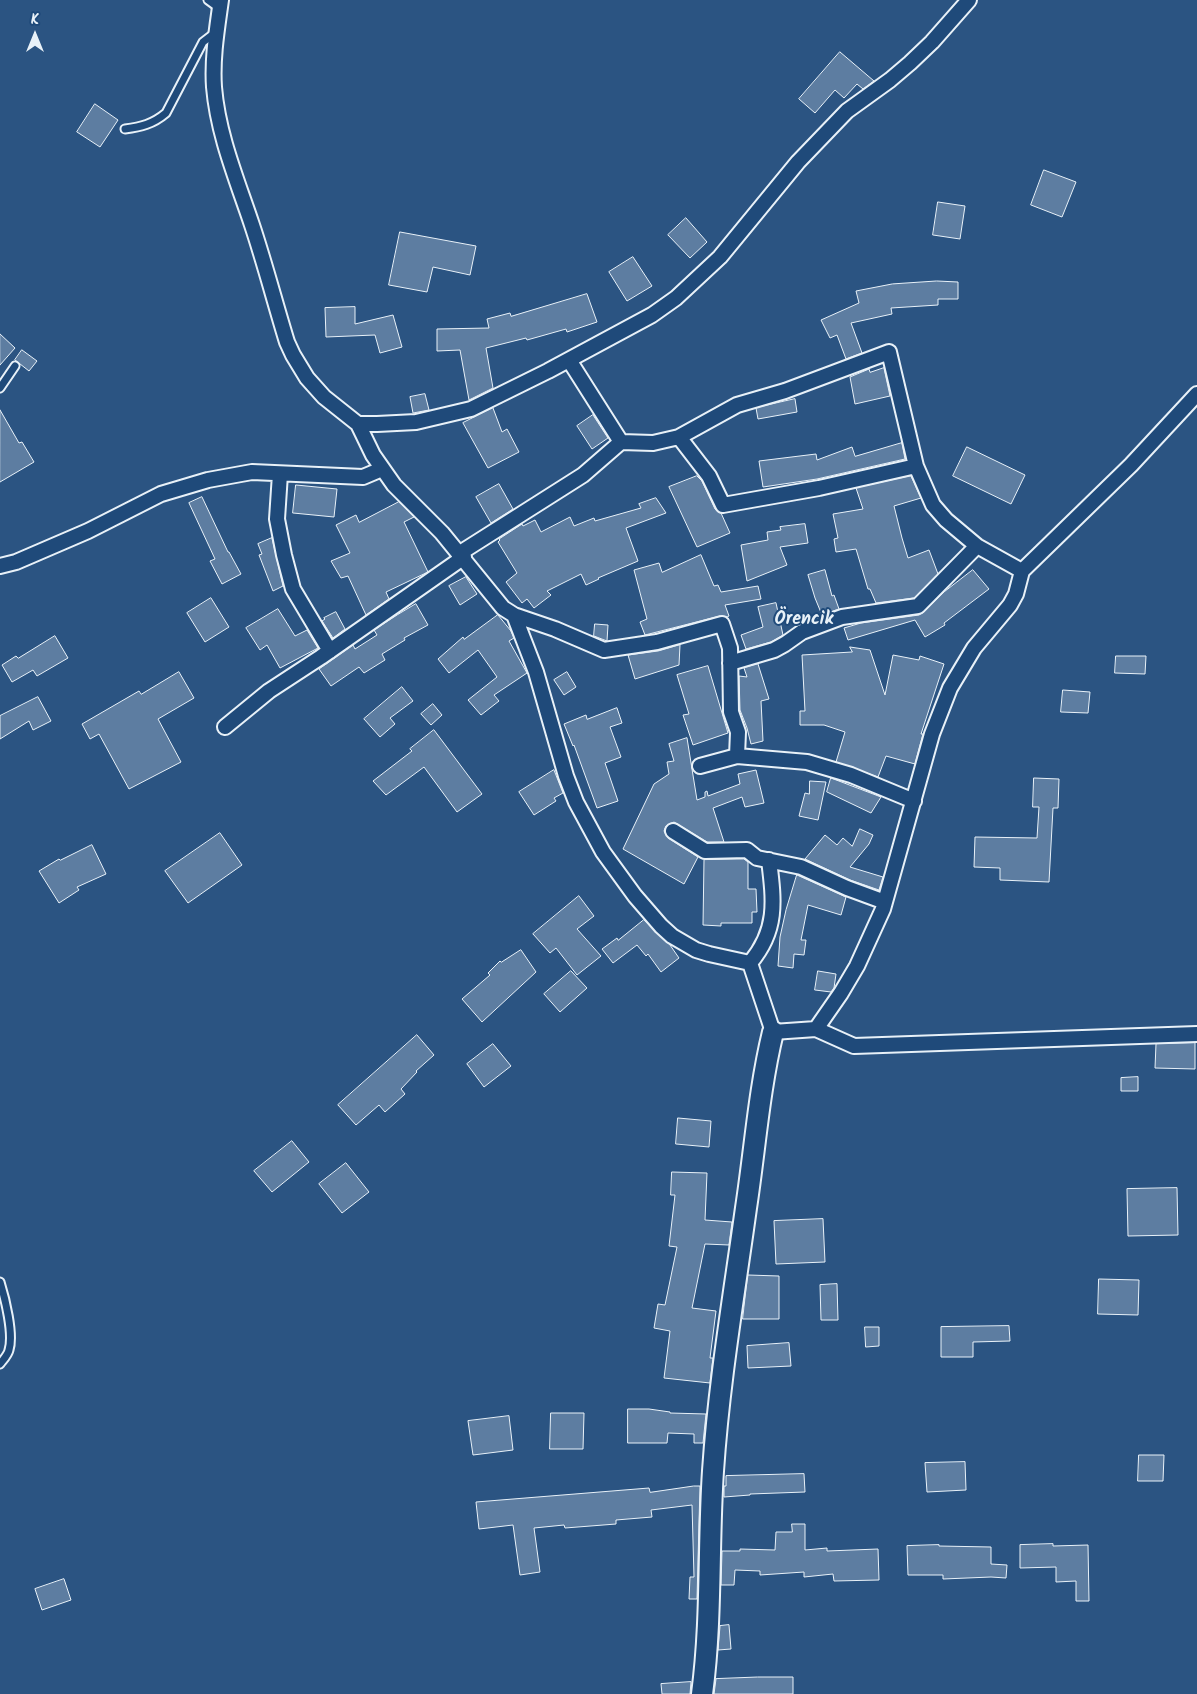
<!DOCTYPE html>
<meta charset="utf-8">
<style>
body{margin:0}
#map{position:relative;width:1197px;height:1694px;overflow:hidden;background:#2b5482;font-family:Kalam,sans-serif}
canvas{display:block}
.north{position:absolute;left:10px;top:10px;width:50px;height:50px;-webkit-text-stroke:4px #1f4a7a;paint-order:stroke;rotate:0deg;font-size:14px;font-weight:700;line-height:20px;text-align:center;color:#e8f1f8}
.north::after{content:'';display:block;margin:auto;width:18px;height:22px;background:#e8f1f8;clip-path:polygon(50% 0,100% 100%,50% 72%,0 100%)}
</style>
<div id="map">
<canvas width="1197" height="1694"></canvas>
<div class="north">K</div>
</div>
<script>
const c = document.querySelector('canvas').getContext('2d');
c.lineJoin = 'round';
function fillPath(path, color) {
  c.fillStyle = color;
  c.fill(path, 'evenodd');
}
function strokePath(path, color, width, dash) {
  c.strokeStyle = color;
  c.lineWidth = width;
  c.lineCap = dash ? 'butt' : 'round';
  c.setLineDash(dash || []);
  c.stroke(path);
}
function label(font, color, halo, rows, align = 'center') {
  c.font = font + ' Kalam,sans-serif';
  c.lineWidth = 4;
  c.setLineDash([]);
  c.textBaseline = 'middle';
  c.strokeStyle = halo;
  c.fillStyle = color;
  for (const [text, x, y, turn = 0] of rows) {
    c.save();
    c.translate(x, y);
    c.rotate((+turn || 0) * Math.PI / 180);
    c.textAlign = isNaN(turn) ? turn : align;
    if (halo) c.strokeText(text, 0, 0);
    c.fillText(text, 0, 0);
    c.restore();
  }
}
const building = new Path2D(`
 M840,52L874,81L863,89L857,84L844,98L835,90L815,113L799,99Z
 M95,104L118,120L100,147L77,132Z
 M1044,170L1076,182L1062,217L1031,205Z
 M938,202L965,206L960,239L933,235Z
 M686,218L707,242L690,258L668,235Z
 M400,232L476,246L470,275L433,267L427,292L389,285Z
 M633,257L652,286L627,301L609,272Z
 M937,281L958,282V299H938V305L891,308L892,314L851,323L862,353L846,359L837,335L830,338L821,320L859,303L856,291L892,284Z
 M587,294L597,322L567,332L566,329L527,340L526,338L486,348L493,388L469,400L460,350L437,351V329L489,328L487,319L510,313L511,316Z
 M355,307V324L393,315L402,347L380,353L375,335L326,337L325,308Z
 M0,334L15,348L0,365Z
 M22,350L37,361L29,371L15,360Z
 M884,368L890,396L855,404L850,377L869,369L870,372Z
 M425,394L429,410L413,413L410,397Z
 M795,399L797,412L758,419L756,408Z
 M493,408L502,432L507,429L519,452L488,468L463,423Z
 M0,410L19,443L22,442L34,462L0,482Z
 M593,415L608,438L592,449L577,426Z
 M902,443L905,459L817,479L763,487L759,461L816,454L817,460L852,447L855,456Z
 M967,447L1025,475L1011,504L953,476Z
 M697,476L702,481L715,509L721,513L730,533L697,547L669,487Z
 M911,476L921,498L894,506L902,538L908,558L929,550L938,574L914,598L876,603L870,589H868L856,549L836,552L834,539L838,538L833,514L863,509L856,488Z
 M499,484L513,509L491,523L476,497Z
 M296,485L337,489L334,517L293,513Z
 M202,497L228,552H229L241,574L222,584L210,561L215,559L189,503Z
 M656,498L666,513L626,528L638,561L598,578L599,579L586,585L581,574L547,591L551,595L534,608L527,599L522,603L506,582L517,573L498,542L500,540L499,539L522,524L523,526L535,520L541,532L570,517L574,526L594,518L595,521L641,508L639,504Z
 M399,502L414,517L404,522L428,572L386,592L389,599L366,615L348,576L341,578L331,561L350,553L336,525L356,515L359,522Z
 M805,524L808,543L780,547L787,565L747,581L741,545L768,540L767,532L781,530L780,527Z
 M272,538L283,586L273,591L259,555L262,554L258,544Z
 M701,555L714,586L718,585L721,592L758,586L761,599L725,605L729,616L727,617L720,616L645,635L640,622L647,619L634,570L659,563L662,572Z
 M825,570L832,596L834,595L839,609L822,615L815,598L808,575Z
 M973,570L989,589L944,623L945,625L925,637L915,620L848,640L844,628L861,623L919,615L924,612L944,592Z
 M466,577L477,594L460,605L449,586Z
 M211,598L229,627L205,642L187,613Z
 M776,603L783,635L771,642L746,649L741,635L763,627L758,607Z
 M416,604L428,625L404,638L405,640L382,654L385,660L364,673L359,667L331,686L319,669L353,645L355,649L377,635L374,630L397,615Z
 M278,609L295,636L307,630L318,648L280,668L267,645L260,650L246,628Z
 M336,612L345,629L333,638L322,621L325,619L324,618Z
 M498,615L511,631L514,638L509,641L527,673L494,695L499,701L481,715L468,700L497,677L478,650L449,673L438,659L463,637L464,639Z
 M595,624L608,625L607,641L594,636Z
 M55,636L68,658L37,676L33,670L12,682L2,665L16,656L18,658Z
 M680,645L679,665L635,679L628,655L658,651Z
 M850,647L870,650L885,695L893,655L919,660L920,656L944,664L921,734H923L915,764L886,756L878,777L836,762L845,732L824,725H800V711H805L802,655L852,652Z
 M1116,656H1146L1145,674L1115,673Z
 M758,664L769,699L761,701L763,741L751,744L747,728L740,710L739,676L747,677L744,668Z
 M708,666L728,733L693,745L683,715L689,714L677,675Z
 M179,672L194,698L158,719L181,762L129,789L99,734L90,739L82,724L139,691L141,694Z
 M567,672L576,687L564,695L554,680Z
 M402,687L413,701L390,718L395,724L380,737L364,719Z
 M1063,690L1090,692L1088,713L1061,712Z
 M38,697L51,721L33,730L29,721L0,739V716Z
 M433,704L442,715L431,725L421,714Z
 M617,708L622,723L610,727L621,757L605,763L618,801L597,808L574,745L573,746L564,724L586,715L587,719Z
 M434,730L482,794L457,812L424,767L386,795L373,781L412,751L410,749Z
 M687,738L697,800L705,797V792L707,791L708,796L740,784L738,774L756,770L764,803L745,807L742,797L713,808L724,842H707L674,822L666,826L664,831L668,838L698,857L684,884L623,849L654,784L669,774L667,762L674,761L669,744Z
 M554,770L563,793L554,798L556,801L534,815L519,792Z
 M831,778L881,797L871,813L827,792Z
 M1034,778L1059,779L1058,808H1053L1049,882L1000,880V868L974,867L975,837L1037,838L1039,807H1033Z
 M810,781L826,782L818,820L799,816L805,793L809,794Z
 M860,829L873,835L869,844L850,867L883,877L879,890L850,880L805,859L825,835L837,845L843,838L852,846Z
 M220,833L242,865L188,903L165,871Z
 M92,845L106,874L77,887L79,890L59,903L39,871L59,859L60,860Z
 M744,859L748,862V889H756L757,912H752V923H721V926L703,925L704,860Z
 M797,875L846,897L841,915L808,905L801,940H806L804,955L794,954L793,968L778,966L780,937L786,910Z
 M579,896L594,916L577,929L601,956L577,975L556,948L550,953L533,934Z
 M644,920L670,945L679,958L661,972L648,954L646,956L637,945L613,963L602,949L617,938L618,940Z
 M521,950L536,972L482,1022L462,999L490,975L488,973L500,961L501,962Z
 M571,971L587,988L560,1012L544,994Z
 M818,971L836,974L834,988L831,992L815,990Z
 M417,1035L434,1055L416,1071L417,1072L401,1089L405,1094L385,1112L379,1105L356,1125L338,1105Z
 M1195,1043V1069L1155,1068L1156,1044Z
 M493,1044L511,1066L484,1087L467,1064Z
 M1138,1077V1091H1121V1078Z
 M678,1118L711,1121L709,1147L676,1144Z
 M292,1141L309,1162L272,1192L254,1171Z
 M346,1163L369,1192L342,1213L319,1184Z
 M672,1172L707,1173L705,1220L732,1222L729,1245L705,1244L692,1308L716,1311L710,1358H713L710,1383L664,1378L670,1331L654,1328L658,1304L665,1305L677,1247L669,1246L675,1195H671Z
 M1177,1188L1178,1235L1128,1236L1127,1189Z
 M823,1219L825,1262L776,1264L774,1221Z
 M748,1275L779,1276V1319H743Z
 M1099,1279L1139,1280L1138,1315L1098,1314Z
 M837,1284L838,1320H821L820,1285Z
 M1009,1326L1010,1341L973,1342V1357H941V1327Z
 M865,1327H879V1346L866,1347Z
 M789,1343L791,1366L748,1368L747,1346Z
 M628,1409H649L670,1412V1413L706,1414L703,1443H694V1434L668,1433L667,1443H628Z
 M551,1413H584L583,1449H550Z
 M509,1416L513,1450L473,1455L468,1421Z
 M1139,1455H1164L1163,1481H1138Z
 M965,1462L966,1490L927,1492L925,1463Z
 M804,1474L805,1492L750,1494V1495L724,1497V1486H726V1476Z
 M694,1486H700L697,1599H689L690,1577H694L692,1505L651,1510L652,1517L616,1520V1524L565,1528L564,1525L534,1528L540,1572L520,1575L513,1525L479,1529L476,1502L649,1488L650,1492Z
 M792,1524H805V1550L827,1548V1551L878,1549L879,1580L834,1581L833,1574L804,1577V1572L760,1575V1571L735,1570L734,1585H721L722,1551H740V1549L775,1550L776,1532H792Z
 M1053,1544V1546L1088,1545L1089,1601H1076V1581L1056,1582V1567L1020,1568V1545Z
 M939,1545V1546L991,1547V1564L1007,1565L1006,1578L991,1577L943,1579V1575H908L907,1546Z
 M64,1579L71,1600L42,1610L35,1589Z
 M729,1625L731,1649L718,1650L720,1626Z
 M758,1677H793V1694H714L716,1679Z
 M691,1682L690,1694H662L661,1684Z`);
const lane = new Path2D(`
 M208,0L219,8
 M125,129C141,127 153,124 166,113L203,42L216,32
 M0,388L15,366
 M0,1282C5,1298 14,1334 9,1350C8,1355 3,1360 0,1364`);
const street = new Path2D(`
 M221,0C217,29 212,58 214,87C218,135 237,180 252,225C265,264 275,303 287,342L293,355L307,378L324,397L358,424L373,455L394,485L442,533L503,608L514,615L536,672L566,776L576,802L603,852L635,896L661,926L672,936L696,950L709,954L750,963
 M569,360L621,442
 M358,424H377L416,422L471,409L548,371L652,315L676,298L720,257L798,162L847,111L890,80L910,63L932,42L969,0
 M679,437L709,476L723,505L819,488L916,466
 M280,474L277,519L284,555L293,589L330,651
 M460,553L583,475L621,442L653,443L679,437L737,405L785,391L889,352L916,466L933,505L946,520L977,546L1022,571
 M0,566L16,562L88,531L161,494L208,480L252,472L363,477L382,469
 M514,615L555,629L604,650L657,642L722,624L730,648L731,712L738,732L737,756
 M730,663L774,650L785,644L802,632L842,617L918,606L977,546
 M225,727L269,691L321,657L464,557
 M700,766L737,756L807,762L851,775L914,801
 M673,831L705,851L747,850L757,858L801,867L847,888L885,902
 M750,963L773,1032L816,1029L841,993L857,966L883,909L932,734L950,688L974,648L1010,605L1016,594L1022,571L1131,465L1197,394
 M750,963C778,930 774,901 769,860
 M816,1029L854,1046L1197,1034`);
const secondary = new Path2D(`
 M702,1694C712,1620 708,1545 713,1471C719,1382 734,1295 746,1208C755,1149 759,1090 773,1032`);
const quarterNames = [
 ["Örencik",804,621]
];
fillPath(building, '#5d7da1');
strokePath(building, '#e8f1f8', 1);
strokePath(lane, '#e8f1f8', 11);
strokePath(street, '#e8f1f8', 18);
strokePath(secondary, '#e8f1f8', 24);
strokePath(lane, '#1f4a7a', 7);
strokePath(street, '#1f4a7a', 14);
strokePath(secondary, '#1f4a7a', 20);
label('bold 18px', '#e8f1f8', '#1f4a7a', quarterNames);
</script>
